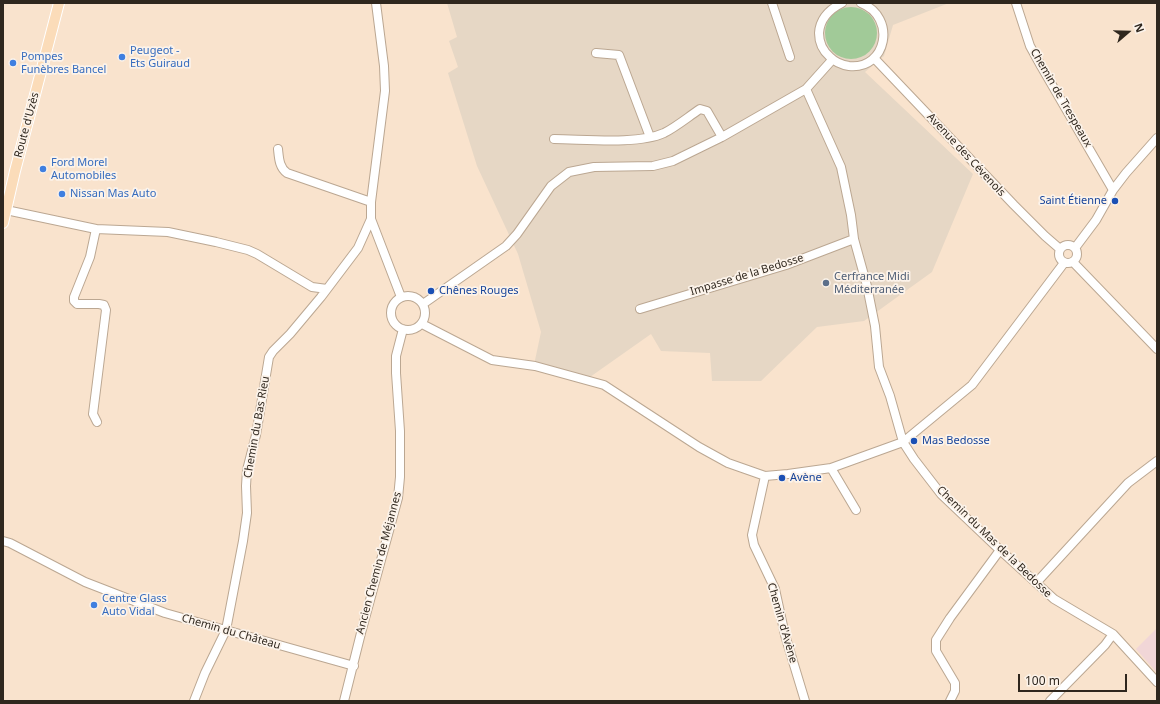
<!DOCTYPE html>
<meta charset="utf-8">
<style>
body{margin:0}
#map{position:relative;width:1160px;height:704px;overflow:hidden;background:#f9e3cd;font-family:"Noto Sans",sans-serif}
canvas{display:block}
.frame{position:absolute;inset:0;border:4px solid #2f271e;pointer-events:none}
.north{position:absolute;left:1108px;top:12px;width:40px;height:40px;-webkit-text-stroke:3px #fcf3ea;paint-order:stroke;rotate:70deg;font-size:11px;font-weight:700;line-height:16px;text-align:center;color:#2f271e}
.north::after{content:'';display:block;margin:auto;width:14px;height:18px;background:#2f271e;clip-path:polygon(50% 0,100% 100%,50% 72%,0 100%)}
.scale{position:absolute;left:1018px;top:674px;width:109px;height:18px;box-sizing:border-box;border:2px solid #2f271e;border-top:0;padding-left:5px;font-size:12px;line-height:14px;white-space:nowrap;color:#2f271e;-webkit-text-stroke:3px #fcf3ea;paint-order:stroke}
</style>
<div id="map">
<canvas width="1160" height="704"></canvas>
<div class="frame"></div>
<div class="north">N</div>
<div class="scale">100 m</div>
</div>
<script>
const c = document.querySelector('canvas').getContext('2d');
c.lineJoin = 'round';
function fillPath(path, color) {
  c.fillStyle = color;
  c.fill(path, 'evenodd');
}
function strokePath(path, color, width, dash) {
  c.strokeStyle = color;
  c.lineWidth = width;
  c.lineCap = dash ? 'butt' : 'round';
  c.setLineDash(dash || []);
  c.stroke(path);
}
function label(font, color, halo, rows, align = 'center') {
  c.font = font + ' "Noto Sans",sans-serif';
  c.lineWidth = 3.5;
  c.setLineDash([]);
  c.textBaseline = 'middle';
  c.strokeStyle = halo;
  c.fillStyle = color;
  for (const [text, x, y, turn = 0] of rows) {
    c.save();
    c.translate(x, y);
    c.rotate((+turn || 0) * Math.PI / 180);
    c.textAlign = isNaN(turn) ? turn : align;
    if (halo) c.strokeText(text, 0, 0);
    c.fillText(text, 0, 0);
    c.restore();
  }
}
const commercial = new Path2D(`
 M447,3H949L893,25L884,56L865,72L973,174L932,272L864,321L817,327L761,381H712L710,353L661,351L651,334L590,377L534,365L541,332L518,254L477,166L448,73L458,67L449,41L457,37Z`);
const industrial = new Path2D(`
 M1157,628V673L1136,649Z`);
const green = new Path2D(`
 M825 33a26 26 0 1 1 52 0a26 26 0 1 1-52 0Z`);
const minor = new Path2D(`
 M376,3L384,66L385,91L371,202V219L401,297
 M772,3L790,57
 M842,3C830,9 820,18 819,33C819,42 823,51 830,57C835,62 842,65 849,66C887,70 897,17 861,3
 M1016,3L1030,46L1041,66L1113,190
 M596,53L619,55L650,137
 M874,58L1014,205L1045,236L1060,249
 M806,89L841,167L851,215L854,239L867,286L875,326L879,367L890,396L903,442L914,459L941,494L1000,550L1054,599L1113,634L1157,682
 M554,139C583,139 638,145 664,133C676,127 688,117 700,109L707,111L722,137
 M278,149C279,158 279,167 287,173L371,202
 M6,210L96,229L168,232L216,242L248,250L257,254L312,287L327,289
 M96,229L90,257L74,297V301L77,304H99L104,305L106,310L93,414L97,422
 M1059 254a9 9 0 1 1 18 0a9 9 0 1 1-18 0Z
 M1075,248L1096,220L1113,190L1126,173L1157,138
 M1073,262L1157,349
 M391 313a17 17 0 1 1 34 0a17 17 0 1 1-34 0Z
 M423,304L506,246L517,234L551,186L569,172L594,167L653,166L673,161L722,137L806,89L832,60
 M640,309L786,265L854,239
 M422,324L492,360L535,366L604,385L699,447L728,463L765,476L788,474L831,468L903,442L972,385L1064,263
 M831,468L856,510
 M765,476L752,535L754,545L775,589L785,635L805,701
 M3,541L10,543L85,582L165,613L354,666
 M1036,583L1128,483L1157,461
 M194,701L205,673L226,630L243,541L247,513L246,486L247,470L256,435L269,357L273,351L290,334L321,297L358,248L371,219
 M344,701L361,633L398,498L400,477V431L396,373V356L403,329
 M950,701L955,691V683L936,651V640L950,618L1000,550
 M1050,701L1105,645L1113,634`);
const major = new Path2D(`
 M3,223L15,171L59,3`);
const markers = [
 [122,57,4,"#3f7fe0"],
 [13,63,4,"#3f7fe0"],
 [43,169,4,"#3f7fe0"],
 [62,194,4,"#3f7fe0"],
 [1115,201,4,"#1a4fb4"],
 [826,283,4,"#5c6f8a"],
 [431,291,4,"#1a4fb4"],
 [914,441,4,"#1a4fb4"],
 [782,478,4,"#1a4fb4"],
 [94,605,4,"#3f7fe0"]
];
const shopNames = [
 ["Peugeot -",130,51],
 ["Ets Guiraud",130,64],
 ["Pompes",21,57],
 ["Funèbres Bancel",21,70],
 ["Ford Morel",51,163],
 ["Automobiles",51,176],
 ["Nissan Mas Auto",70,194],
 ["Centre Glass",102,599],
 ["Auto Vidal",102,612]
];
const streetNames = [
 ["Chemin de Trespeaux",1061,98,60],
 ["Route d'Uzès",27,125,-75],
 ["Avenue des Cévenols",966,155,47],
 ["Impasse de la Bedosse",747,275,-17],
 ["Chemin du Bas Rieu",257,427,-80],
 ["Chemin du Mas de la Bedosse",994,542,44],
 ["Ancien Chemin de Méjannes",379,563,-75],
 ["Chemin d'Avène",782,623,74],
 ["Chemin du Château",231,632,16]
];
const transitNames = [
 ["Saint Étienne",1107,201,"right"],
 ["Chênes Rouges",439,291],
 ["Mas Bedosse",922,441],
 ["Avène",790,478]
];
const serviceNames = [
 ["Cerfrance Midi",834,277],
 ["Méditerranée",834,290]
];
fillPath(commercial, '#e6d7c5');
fillPath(industrial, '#f1d6d7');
fillPath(green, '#a1ca98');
strokePath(minor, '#bba792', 10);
strokePath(major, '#fff', 12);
strokePath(minor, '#fff', 8);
strokePath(major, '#fbdcb9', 10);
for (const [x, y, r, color] of markers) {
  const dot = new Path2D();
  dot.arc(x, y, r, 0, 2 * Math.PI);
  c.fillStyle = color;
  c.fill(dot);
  strokePath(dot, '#fcf3ea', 1.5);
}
label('11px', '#366cbe', '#fcf3ea', shopNames, 'left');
label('11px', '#2f271e', '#fcf3ea', streetNames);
label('11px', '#164399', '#fcf3ea', transitNames, 'left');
label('11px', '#4e5e75', '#fcf3ea', serviceNames, 'left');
</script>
